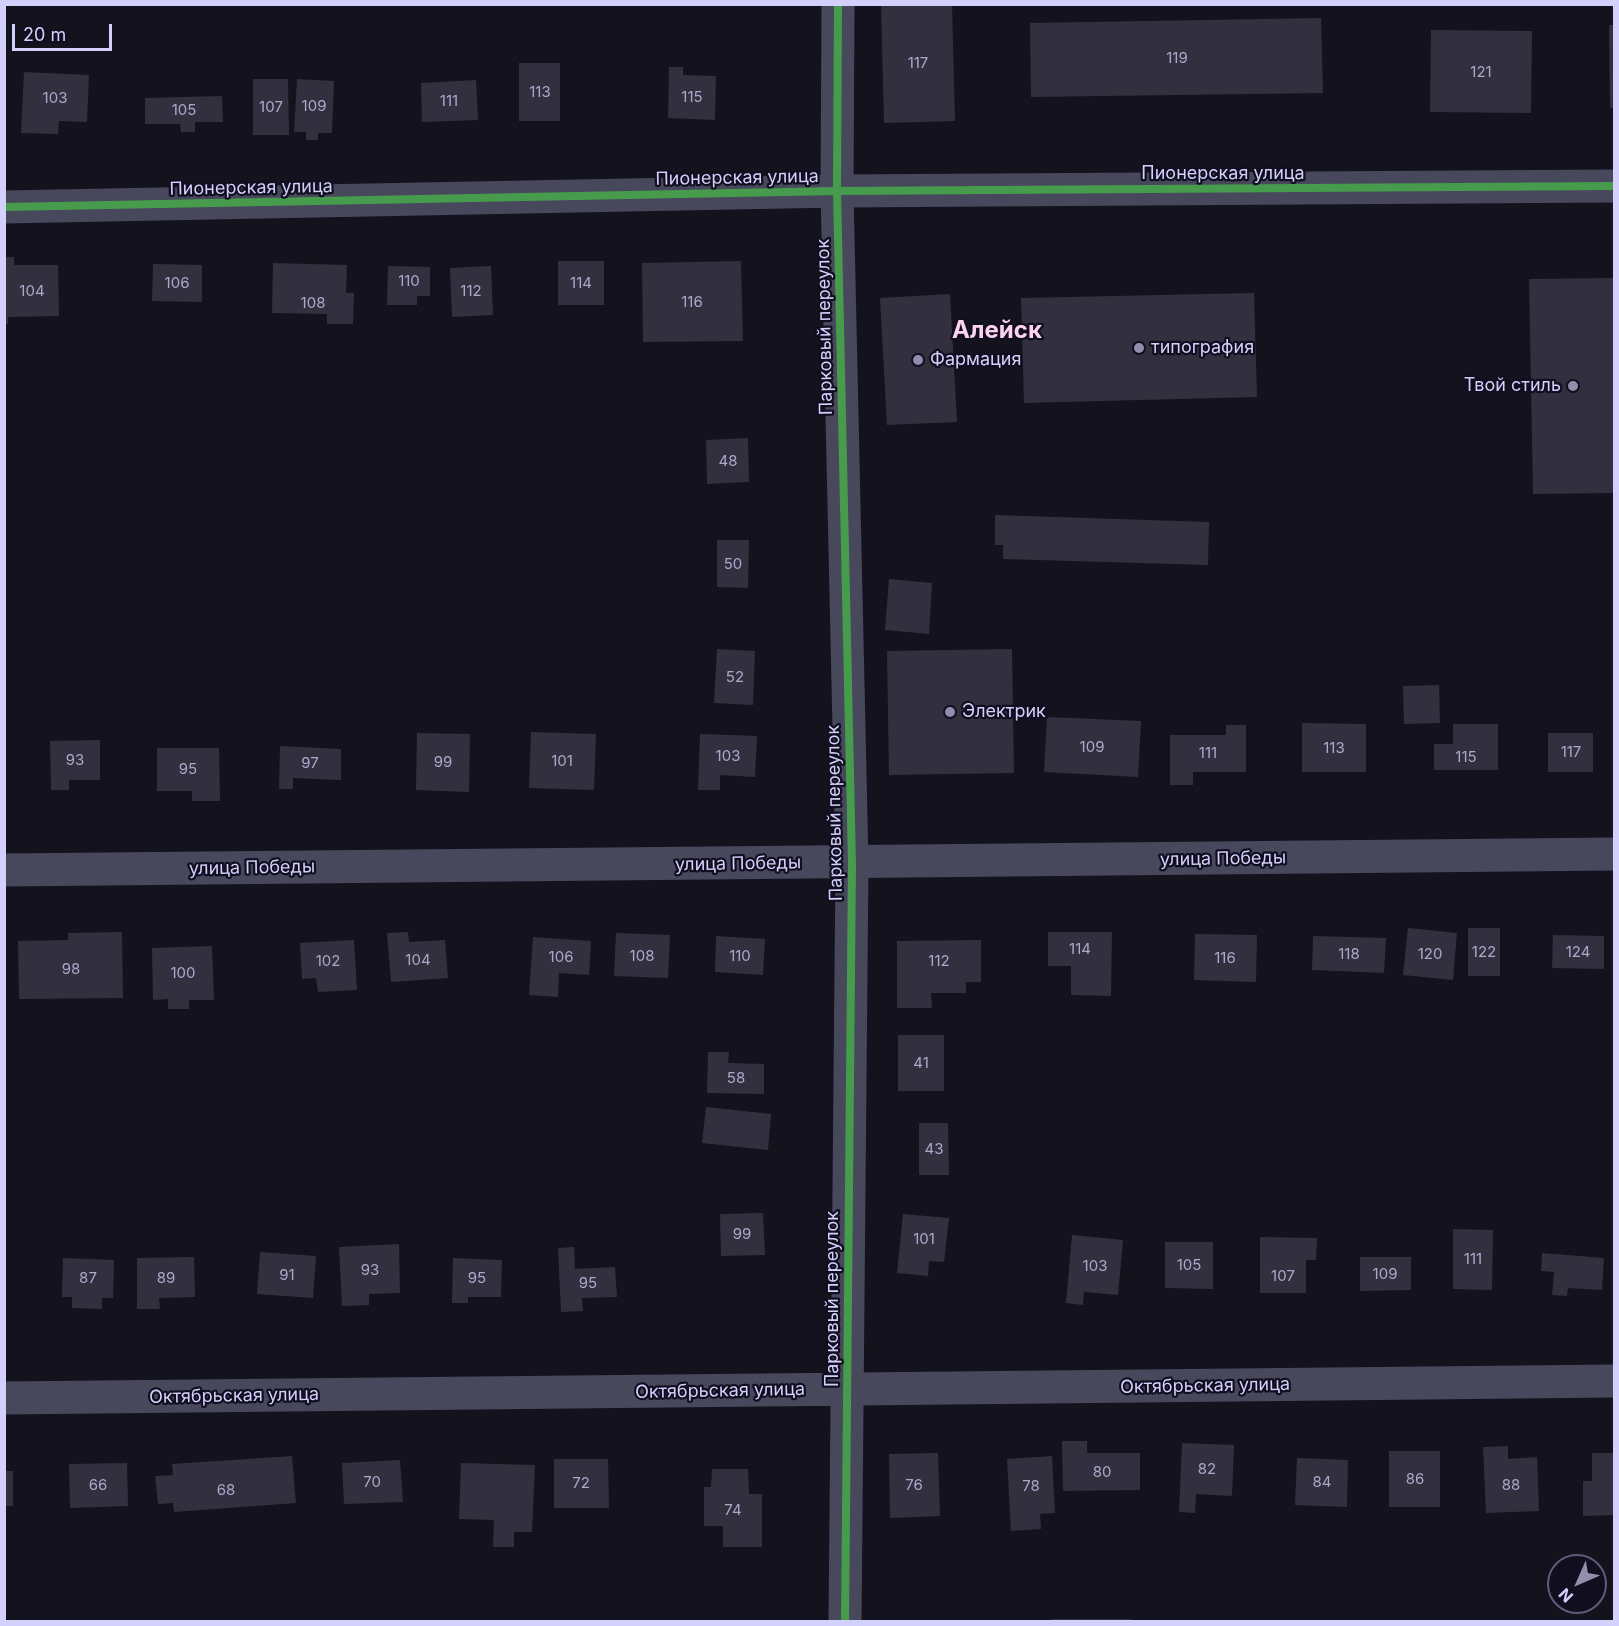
<!DOCTYPE html>
<meta charset="utf-8">
<style>
body{margin:0}
#map{position:relative;width:1619px;height:1626px;overflow:hidden;background:#14121c;font-family:Inter,sans-serif}
canvas{display:block}
.frame{position:absolute;inset:0;border:6px solid #d4d0fc;pointer-events:none}
.north{position:absolute;left:1547px;top:1554px;width:60px;height:60px;box-sizing:border-box;background:#110e20;border:2px solid #5f5c78;border-radius:50%;rotate:225deg;font-size:16px;font-weight:700;line-height:24px;text-align:center;color:#d4d0fc}
.north::after{content:'';display:block;margin:auto;width:21px;height:27px;background:#918eae;clip-path:polygon(50% 0,100% 100%,50% 72%,0 100%)}
.scale{position:absolute;left:12px;top:24px;width:100px;height:27px;box-sizing:border-box;border:3px solid #d4d0fc;border-top:0;padding-left:8px;font-size:18px;line-height:21px;white-space:nowrap;color:#d4d0fc;-webkit-text-stroke:4px #110e20;paint-order:stroke}
</style>
<div id="map">
<canvas width="1619" height="1626"></canvas>
<div class="frame"></div>
<div class="north">N</div>
<div class="scale">20 m</div>
</div>
<script>
const c = document.querySelector('canvas').getContext('2d');
c.lineJoin = 'round';
function fillPath(path, color) {
  c.fillStyle = color;
  c.fill(path, 'evenodd');
}
function strokePath(path, color, width, dash) {
  c.strokeStyle = color;
  c.lineWidth = width;
  c.lineCap = dash ? 'butt' : 'round';
  c.setLineDash(dash || []);
  c.stroke(path);
}
function label(font, color, halo, rows, align = 'center') {
  c.font = font + ' Inter,sans-serif';
  c.lineWidth = 4.5;
  c.setLineDash([]);
  c.textBaseline = 'middle';
  c.strokeStyle = halo;
  c.fillStyle = color;
  for (const [text, x, y, turn = 0] of rows) {
    c.save();
    c.translate(x, y);
    c.rotate((+turn || 0) * Math.PI / 180);
    c.textAlign = isNaN(turn) ? turn : align;
    if (halo) c.strokeText(text, 0, 0);
    c.fillText(text, 0, 0);
    c.restore();
  }
}
const building = new Path2D(`
 M881,4H952L955,121L884,123Z
 M1321,18L1323,93L1031,97L1030,23Z
 M1609,25H1614V108H1610Z
 M1431,30L1532,31L1531,113L1430,112Z
 M519,63H560V121H519Z
 M669,67H683V75L716,76L715,120L668,118Z
 M24,72L89,75L87,122L59,121L58,134L21,133Z
 M253,79H288L289,135H253Z
 M297,79L334,81L332,133H318V140H306V132H294Z
 M476,80L478,120L422,122L421,83Z
 M222,96L223,122H195V132H181L180,124H145V98Z
 M4,257H14V265H58L59,316L8,317V324L4,325Z
 M558,261H604V305H558Z
 M741,261L743,341L643,342L642,263Z
 M273,263L347,265L346,293H354L353,324H327V314L272,313Z
 M153,264L202,265V302L152,301Z
 M388,266L430,267V296H417V305H387Z
 M491,266L493,315L452,317L450,268Z
 M1614,278V493L1533,494L1529,279Z
 M1254,293L1257,397L1024,403L1021,298Z
 M950,294L957,422L887,425L880,298Z
 M748,438L749,482L707,484L706,440Z
 M995,515L1209,522L1208,565L1003,559V545H995Z
 M717,540H749L748,588L717,587Z
 M889,579L932,583L929,634L885,630Z
 M717,649L755,651L753,705L714,703Z
 M1012,649L1014,773L889,775L887,651Z
 M1439,685L1440,723L1404,724L1403,686Z
 M1047,717L1141,721L1138,777L1044,772Z
 M1302,723L1366,724V772H1302Z
 M1453,724H1498V770H1434V744H1453Z
 M1226,725H1246V772H1193V785H1170V735H1226Z
 M531,732L596,734L594,790L529,788Z
 M417,733L470,734L469,792L416,790Z
 M1548,733H1593V772H1548Z
 M700,734L757,736L755,777L720,775V790H698Z
 M100,740V780H69V790H51L50,741Z
 M280,746L341,749V780L293,778V789H279Z
 M157,748H219L220,801H192V791H157Z
 M1408,928L1457,933L1453,980L1403,975Z
 M1468,928H1500V976H1468Z
 M122,932L123,998L19,999L18,941L68,940V933Z
 M408,932L409,942L445,940L448,978L391,982L387,933Z
 M1048,932H1112L1111,996L1071,995V966H1048Z
 M616,933L670,935L668,978L614,976Z
 M1195,934L1257,935L1256,982L1194,980Z
 M1553,935L1604,936V969L1552,968Z
 M716,936L765,939L763,975L715,972Z
 M1313,936L1386,938L1384,973L1312,970Z
 M533,937L591,941L589,975L559,973L558,997L529,995Z
 M354,940L357,990L318,992L316,978L302,979L300,943Z
 M981,940V982H966V993H931L932,1008H897V941Z
 M212,946L214,1000H189V1009H168V999L153,1000L152,948Z
 M898,1035H944V1091H898Z
 M708,1052H729L728,1063L764,1064V1094L707,1093Z
 M706,1107L771,1114L768,1150L702,1143Z
 M919,1123H948L949,1175H919Z
 M763,1213L765,1255L721,1256L720,1214Z
 M903,1214L949,1218L944,1262L929,1261L928,1276L897,1273Z
 M1453,1229L1493,1230L1492,1290L1453,1289Z
 M1072,1235L1123,1240L1118,1295L1084,1292L1083,1305L1066,1303Z
 M1260,1237L1317,1238L1316,1260H1306V1293H1260Z
 M1165,1242H1213V1289L1165,1288Z
 M399,1244L400,1293L369,1294V1305L342,1306L339,1247Z
 M574,1247L575,1269L615,1267L617,1297L582,1298L583,1311L561,1312L558,1248Z
 M260,1252L316,1256L313,1298L257,1294Z
 M1542,1253L1604,1258L1602,1290L1568,1288L1567,1296L1552,1295L1554,1272L1541,1271Z
 M194,1257L195,1297L159,1298L160,1309H137V1258Z
 M1360,1257H1411V1290L1360,1291Z
 M63,1258L114,1260L113,1298H102V1309L72,1308V1297H62Z
 M453,1258L502,1260L501,1297H468V1303H452Z
 M1062,1441H1087V1453H1140V1490L1063,1491Z
 M1182,1443L1234,1445L1232,1496L1196,1494L1195,1513L1179,1512Z
 M1508,1446V1459L1537,1457L1539,1511L1486,1513L1483,1447Z
 M1389,1451H1440V1507H1389Z
 M938,1453L940,1516L890,1518L889,1454Z
 M1592,1453H1614V1515L1583,1516V1481H1592Z
 M292,1456L296,1503L174,1512L173,1503L158,1504L155,1476L173,1475L172,1464Z
 M1052,1456L1055,1513L1040,1514L1041,1529L1011,1531L1007,1459Z
 M1297,1458L1348,1460L1347,1507L1295,1505Z
 M554,1459H608L609,1508H554Z
 M400,1460L403,1502L344,1504L342,1463Z
 M127,1463L128,1506L70,1508L69,1464Z
 M461,1463L535,1465L532,1532H514V1547H493L494,1520L459,1519Z
 M712,1469H748L749,1494H762V1547H723V1526H704V1487H711Z
 M4,1471H13V1506H4Z
 M1052,1619H1131V1622H1052Z`);
const minor = new Path2D(`
 M838,4L837,191L852,863L845,1622
 M4,207L837,191L1614,186
 M4,870L1614,854
 M4,1398L1614,1381`);
const cycleway = new Path2D(`
 M838,4L837,191L852,863L845,1622
 M4,207L837,191L1614,186`);
const markers = [
 [1139,348,6,"#918eae"],
 [918,360,6,"#918eae"],
 [1573,386,6,"#918eae"],
 [950,712,6,"#918eae"]
];
const numberNames = [
 ["119",1177,58],
 ["117",918,63],
 ["121",1481,72],
 ["113",540,92],
 ["115",692,97],
 ["103",55,98],
 ["111",449,101],
 ["109",314,106],
 ["107",271,107],
 ["105",184,110],
 ["110",409,281],
 ["106",177,283],
 ["114",581,283],
 ["104",32,291],
 ["112",471,291],
 ["116",692,302],
 ["108",313,303],
 ["48",728,461],
 ["50",733,564],
 ["52",735,677],
 ["109",1092,747],
 ["113",1334,748],
 ["117",1571,752],
 ["111",1208,753],
 ["103",728,756],
 ["115",1466,757],
 ["93",75,760],
 ["101",562,761],
 ["99",443,762],
 ["97",310,763],
 ["95",188,769],
 ["114",1080,949],
 ["122",1484,952],
 ["124",1578,952],
 ["118",1349,954],
 ["120",1430,954],
 ["108",642,956],
 ["110",740,956],
 ["106",561,957],
 ["116",1225,958],
 ["104",418,960],
 ["102",328,961],
 ["112",939,961],
 ["98",71,969],
 ["100",183,973],
 ["41",921,1063],
 ["58",736,1078],
 ["43",934,1149],
 ["99",742,1234],
 ["101",924,1239],
 ["111",1473,1259],
 ["105",1189,1265],
 ["103",1095,1266],
 ["93",370,1270],
 ["109",1385,1274],
 ["91",287,1275],
 ["107",1283,1276],
 ["87",88,1278],
 ["89",166,1278],
 ["95",477,1278],
 ["95",588,1283],
 ["82",1207,1469],
 ["80",1102,1472],
 ["86",1415,1479],
 ["70",372,1482],
 ["84",1322,1482],
 ["72",581,1483],
 ["66",98,1485],
 ["76",914,1485],
 ["88",1511,1485],
 ["78",1031,1486],
 ["68",226,1490],
 ["74",733,1510]
];
const streetNames = [
 ["Пионерская улица",1223,174],
 ["Пионерская улица",737,178,-1],
 ["Пионерская улица",251,188,-1],
 ["Парковый переулок",825,327,-91],
 ["Парковый переулок",835,813,-91],
 ["улица Победы",1223,859,-1],
 ["улица Победы",738,864,-1],
 ["улица Победы",252,868,-1],
 ["Парковый переулок",833,1299,-90],
 ["Октябрьская улица",1205,1386,-1],
 ["Октябрьская улица",720,1391,-1],
 ["Октябрьская улица",234,1396,-1]
];
const poiNames = [
 ["типография",1151,348],
 ["Фармация",930,360],
 ["Твой стиль",1561,386,"right"],
 ["Электрик",962,712]
];
const districtNames = [
 ["Алейск",997,331]
];
fillPath(building, '#32303e');
strokePath(minor, '#48485d', 33);
strokePath(cycleway, '#469c4c', 8);
for (const [x, y, r, color] of markers) {
  const dot = new Path2D();
  dot.arc(x, y, r, 0, 2 * Math.PI);
  c.fillStyle = color;
  c.fill(dot);
  strokePath(dot, '#110e20', 2);
}
label('15px', '#aca8cc', null, numberNames);
label('18px', '#d4d0fc', '#110e20', streetNames);
label('18px', '#d4d0fc', '#110e20', poiNames, 'left');
label('bold 24px', '#fdd2ee', '#110e20', districtNames);
</script>
